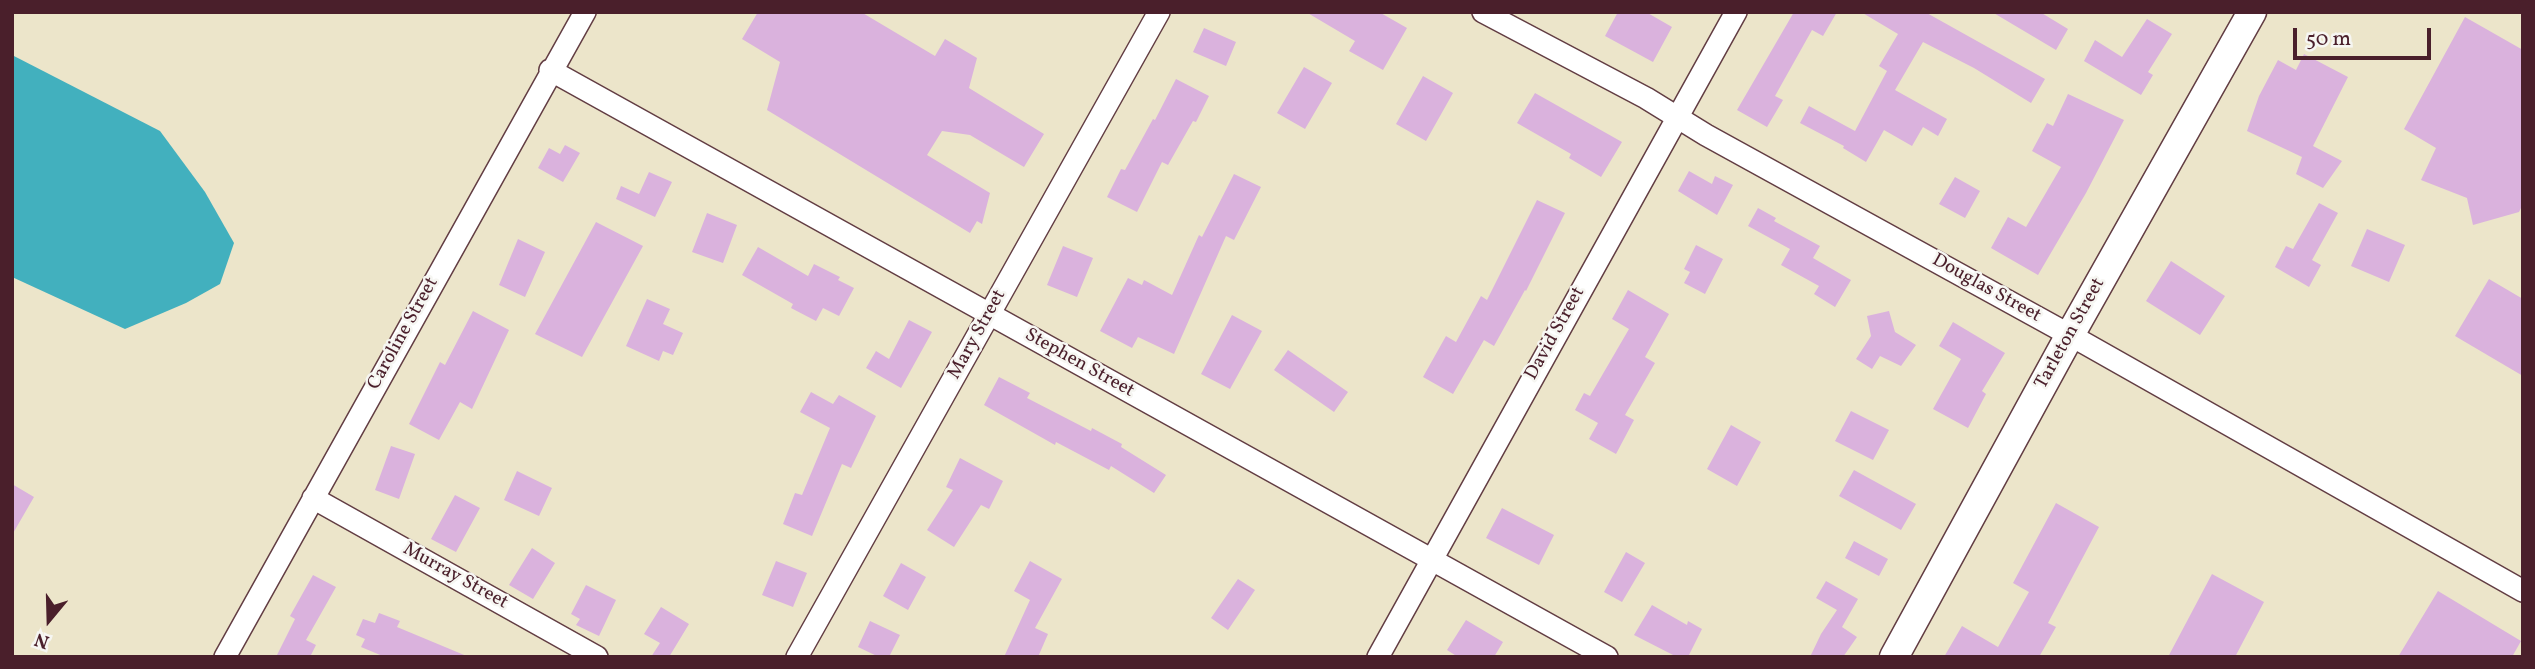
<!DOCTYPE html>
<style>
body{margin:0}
#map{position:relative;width:2535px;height:669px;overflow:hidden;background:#ece5ca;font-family:Vollkorn,serif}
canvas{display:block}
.frame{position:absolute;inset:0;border:14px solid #4a1f2b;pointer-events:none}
.north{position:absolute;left:14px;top:585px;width:70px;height:70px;-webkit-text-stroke:5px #f6f6f2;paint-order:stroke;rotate:199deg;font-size:19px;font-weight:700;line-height:28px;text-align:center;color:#4a1f2b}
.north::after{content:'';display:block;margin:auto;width:24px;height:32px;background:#4a1f2b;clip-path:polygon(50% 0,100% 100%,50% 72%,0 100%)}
.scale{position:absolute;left:2293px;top:28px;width:138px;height:32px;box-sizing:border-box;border:4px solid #4a1f2b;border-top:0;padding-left:9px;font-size:21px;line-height:24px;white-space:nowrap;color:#4a1f2b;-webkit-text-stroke:5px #f6f6f2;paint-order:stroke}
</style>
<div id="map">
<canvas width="2535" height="669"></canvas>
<div class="frame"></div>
<div class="north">N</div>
<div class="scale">50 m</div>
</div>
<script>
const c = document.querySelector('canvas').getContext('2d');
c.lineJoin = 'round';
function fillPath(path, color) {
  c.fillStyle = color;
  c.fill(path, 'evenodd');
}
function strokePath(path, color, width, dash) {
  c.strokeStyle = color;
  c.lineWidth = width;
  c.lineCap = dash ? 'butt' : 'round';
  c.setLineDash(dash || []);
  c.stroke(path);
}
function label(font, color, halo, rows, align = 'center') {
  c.font = font + ' Vollkorn,serif';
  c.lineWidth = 5;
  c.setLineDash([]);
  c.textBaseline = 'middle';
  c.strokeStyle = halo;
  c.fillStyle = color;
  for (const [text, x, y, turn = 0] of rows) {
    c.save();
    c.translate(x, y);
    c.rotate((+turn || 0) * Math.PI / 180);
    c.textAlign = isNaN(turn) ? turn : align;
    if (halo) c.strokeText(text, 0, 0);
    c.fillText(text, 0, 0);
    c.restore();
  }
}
const water = new Path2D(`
 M12,55L160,131L205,192L234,243L220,284L186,303L125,329L12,277Z`);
const building = new Path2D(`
 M758,12H861L935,56L945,39L977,58L969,88L1044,134L1024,167L970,135L942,131L927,155L990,193L982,224L977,221L970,233L767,110L780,62L742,39Z
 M1306,12H1379L1407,28L1383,70L1349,51L1355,41Z
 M1618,12H1646L1672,27L1653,62L1605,36Z
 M1794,12H1837L1823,36L1812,30L1775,96L1783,100L1767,127L1737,110Z
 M1861,12H1925L2045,79L2031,103L1974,68L1923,42L1895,90L1947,119L1938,136L1923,127L1912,146L1884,130L1866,162L1843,148L1844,146L1800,123L1809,106L1855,131L1887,71L1879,66L1898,34Z
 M1992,12H2040L2068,29L2056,50Z
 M2465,17L2523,50V204L2519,212L2473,225L2467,198L2421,180L2436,148L2404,129Z
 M2147,19L2172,34L2148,72L2153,75L2141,95L2084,61L2095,40L2122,57Z
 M1204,28L1236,42L1226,66L1193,52Z
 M2304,54L2348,77L2313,146L2342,161L2323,188L2296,174L2302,157L2247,131L2259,96L2278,60L2296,70Z
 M1304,67L1332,83L1305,129L1277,113Z
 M1423,76L1453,93L1426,141L1396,124Z
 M1176,79L1209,96L1196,122L1193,121L1168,165L1162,162L1137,212L1107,197L1121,169L1125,170L1153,119L1155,120Z
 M1535,93L1622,142L1601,177L1569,158L1571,154L1517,123Z
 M2068,94L2124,120L2086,193L2038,275L1991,248L2008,217L2026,227L2061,167L2032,151L2047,123L2053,126Z
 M565,145L580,153L563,182L538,168L549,148L560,154Z
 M1689,171L1712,184L1715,176L1733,185L1717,215L1678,191Z
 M649,172L672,182L655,217L616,199L621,186L639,194Z
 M1234,174L1261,187L1234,240L1226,236L1174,354L1138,337L1132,348L1100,331L1128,278L1142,285L1144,280L1172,295L1199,235L1202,237Z
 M1955,177L1980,191L1965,218L1939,204Z
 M1537,200L1565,213L1526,291L1525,290L1494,346L1484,340L1453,394L1423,377L1446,336L1456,342L1481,296L1487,300Z
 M2319,203L2338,213L2312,260L2321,265L2309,287L2275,267L2286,246L2293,249Z
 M1758,208L1776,218L1774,221L1820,246L1813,258L1851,280L1835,307L1814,294L1819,286L1781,265L1790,249L1748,226Z
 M707,213L737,225L723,263L692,252Z
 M596,222L643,246L582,357L535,334Z
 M2367,229L2405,245L2389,282L2351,266Z
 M518,239L545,252L525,297L499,285Z
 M1696,245L1723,259L1705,294L1684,283L1690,272L1684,269Z
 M1063,246L1093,258L1077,297L1047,285Z
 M758,247L808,276L814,264L840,277L838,280L854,288L839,316L823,308L816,321L791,308L793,304L742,275Z
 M2171,261L2225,296L2200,335L2146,301Z
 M2489,279L2523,299V376L2455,336Z
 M1628,290L1669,314L1645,357L1655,363L1625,415L1634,420L1616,454L1589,439L1598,423L1575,410L1584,393L1590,396L1629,329L1612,319Z
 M647,299L670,309L663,324L683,333L673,355L663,351L659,361L626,346Z
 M473,311L509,330L472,409L460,402L439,440L409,424L440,362L445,365Z
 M1889,311L1895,332L1916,345L1901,366L1880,356L1872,369L1856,359L1871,336L1867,316Z
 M1232,315L1262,331L1230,389L1201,374Z
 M909,320L932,332L901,388L866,368L876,351L889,359Z
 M1953,322L2005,353L1982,391L1986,394L1968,428L1933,409L1961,359L1939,346Z
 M1288,350L1348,392L1334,412L1274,370Z
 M999,377L1030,393L1027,398L1091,431L1092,428L1122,444L1121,447L1166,475L1154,493L1111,466L1109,470L1056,442L1055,445L984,405Z
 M811,392L833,404L839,395L876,416L851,468L842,464L812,536L783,524L795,493L802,495L830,428L800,412Z
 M1851,411L1889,430L1873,460L1835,441Z
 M1731,425L1761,442L1737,486L1707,469Z
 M391,446L415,454L399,499L375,490Z
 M960,458L1003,481L989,509L981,505L954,547L927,530L953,490L946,487Z
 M1854,470L1916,504L1901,530L1839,496Z
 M517,471L552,488L539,516L504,500Z
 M12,484L34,497L12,535Z
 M455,495L480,508L456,552L431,539Z
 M2056,503L2099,527L2048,623L2056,627L2039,657H1944L1962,626L1998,647L2029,592L2013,583Z
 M1502,508L1554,535L1539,565L1486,538Z
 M1854,541L1888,559L1879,576L1845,558Z
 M532,548L555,563L533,599L509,585Z
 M1626,552L1645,563L1622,602L1604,592Z
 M776,561L807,573L793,607L762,595Z
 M1030,561L1062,579L1035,628L1048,634L1038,657H1004L1030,600L1014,591Z
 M901,563L926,577L908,610L883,596Z
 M2212,574L2264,602L2235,657H2168Z
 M313,575L336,587L306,640L316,645L310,657H276L295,619L290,616Z
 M1238,579L1255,590L1228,630L1211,618Z
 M1826,581L1858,599L1842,627L1857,637L1843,657H1810L1821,634L1837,610L1816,598Z
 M586,585L616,600L599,636L576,625L580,619L571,614Z
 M2438,591L2521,641L2512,657H2398Z
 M1652,605L1687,625L1688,621L1702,629L1688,657H1677L1634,635Z
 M661,607L689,624L669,657H651L660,643L644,634Z
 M379,613L400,621L397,627L469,657H385L361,647L365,639L356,635L363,619L375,623Z
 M1466,620L1503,642L1494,657H1458L1447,650Z
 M870,621L900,635L889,657H879L858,647Z`);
const minor = new Path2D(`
 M1483,12L1646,98L1706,135L2086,344L2523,591
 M550,70L1607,657
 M313,498L597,657
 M225,657L585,12
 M797,657L1159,12
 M1378,657L1736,12`);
const major = new Path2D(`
 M1894,657L2070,335L2252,12`);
const streetNames = [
 ["Douglas Street",1986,289,29],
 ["Caroline Street",404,334,-61],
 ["David Street",1556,334,-61],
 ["Tarleton Street",2071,334,-61],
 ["Mary Street",978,335,-61],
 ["Stephen Street",1079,364,29],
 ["Murray Street",455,577,29]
];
fillPath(water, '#42b0be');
fillPath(building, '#dab2dd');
strokePath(minor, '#623d43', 24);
strokePath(major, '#623d43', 31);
strokePath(minor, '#fff', 21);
strokePath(major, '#fff', 28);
label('19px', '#4a1f2b', '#f6f6f2', streetNames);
</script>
